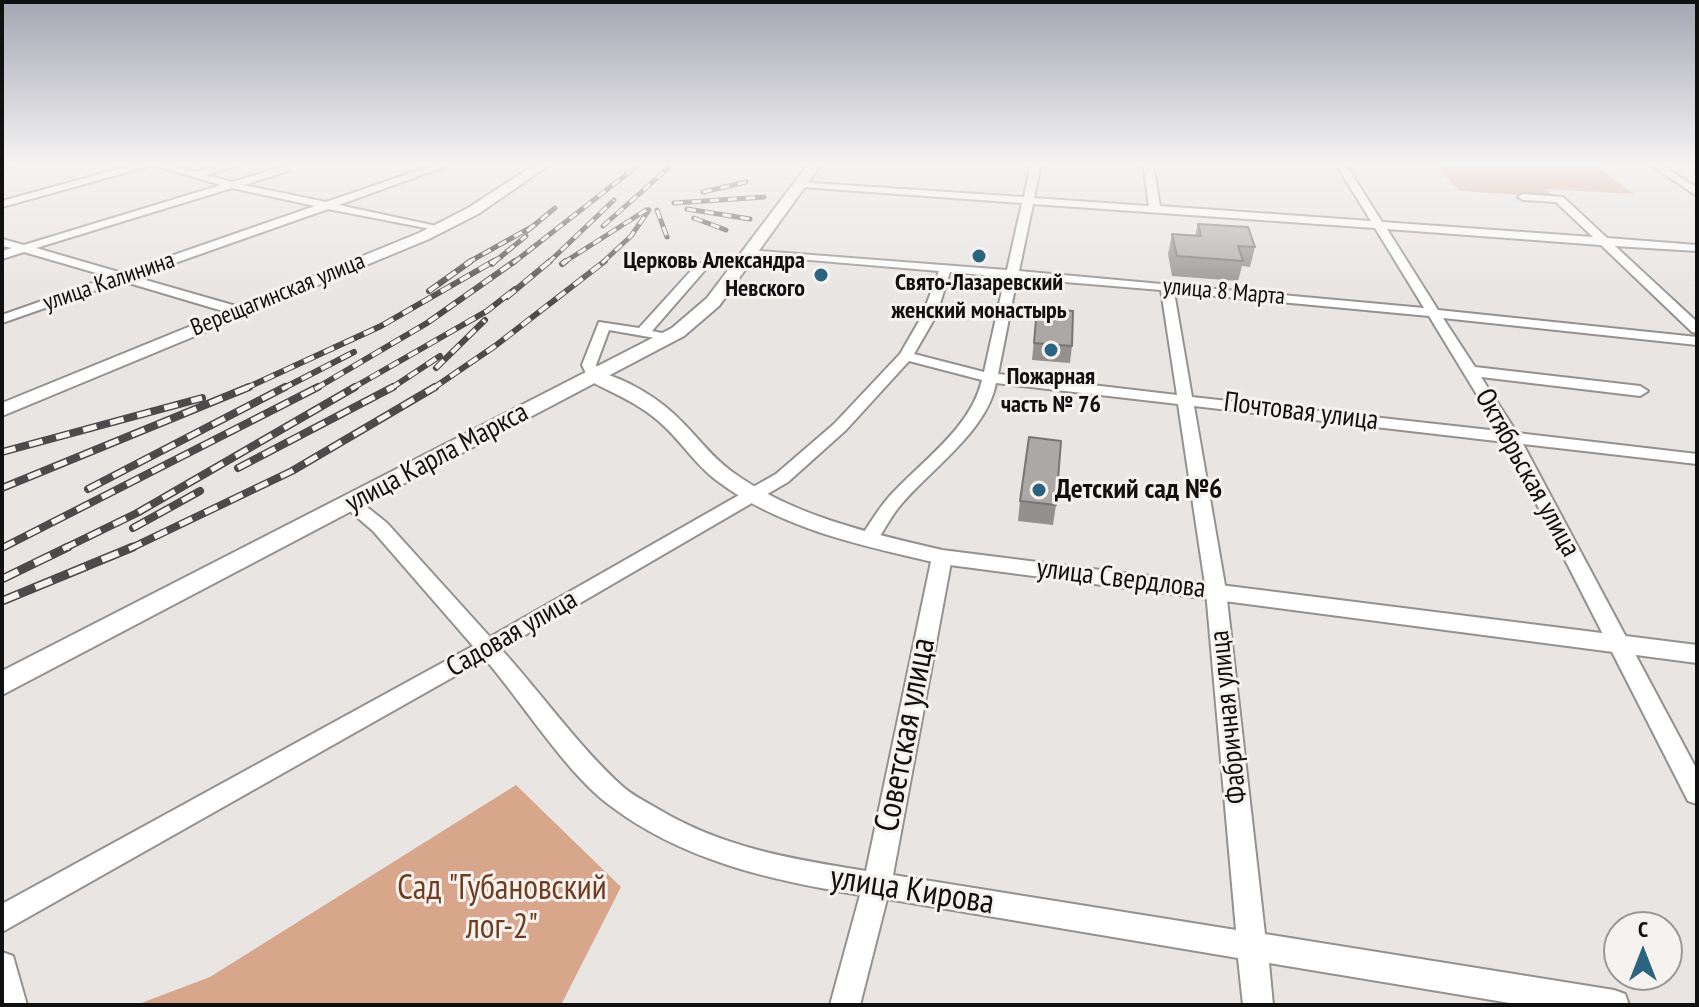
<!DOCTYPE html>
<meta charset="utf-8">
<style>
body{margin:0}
#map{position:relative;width:1699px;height:1007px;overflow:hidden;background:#e9e5e3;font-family:"PT Sans Narrow",sans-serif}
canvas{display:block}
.frame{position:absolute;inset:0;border:4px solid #111010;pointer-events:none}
.north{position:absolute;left:1603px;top:911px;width:80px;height:80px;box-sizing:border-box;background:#f6f2f0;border:2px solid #9a9896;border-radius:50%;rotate:0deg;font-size:22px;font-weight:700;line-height:32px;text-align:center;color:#111010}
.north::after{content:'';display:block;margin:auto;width:28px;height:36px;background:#2b647e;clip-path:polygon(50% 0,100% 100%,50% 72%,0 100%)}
</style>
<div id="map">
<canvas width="1699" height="1007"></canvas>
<div class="frame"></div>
<div class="north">С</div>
</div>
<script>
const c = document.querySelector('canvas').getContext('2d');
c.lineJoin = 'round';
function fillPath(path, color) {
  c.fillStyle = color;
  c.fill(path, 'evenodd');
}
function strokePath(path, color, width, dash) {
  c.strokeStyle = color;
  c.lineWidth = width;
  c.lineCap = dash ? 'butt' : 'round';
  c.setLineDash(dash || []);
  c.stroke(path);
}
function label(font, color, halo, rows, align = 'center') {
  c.font = font + ' "PT Sans Narrow",sans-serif';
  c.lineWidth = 6;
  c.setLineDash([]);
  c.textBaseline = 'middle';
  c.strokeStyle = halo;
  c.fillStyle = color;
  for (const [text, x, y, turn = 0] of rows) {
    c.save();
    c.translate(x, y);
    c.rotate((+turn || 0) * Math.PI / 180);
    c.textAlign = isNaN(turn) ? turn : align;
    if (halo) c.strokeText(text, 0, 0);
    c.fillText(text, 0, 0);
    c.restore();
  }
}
const green = new Path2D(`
 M1433,163H1592L1634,194L1546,189L1554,197L1460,191Z
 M516,785L621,887L561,1005H136L210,977Z`);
const minor = new Path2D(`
 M2,163H20L2,169Z
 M140,163H166L195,172L228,163H245L206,175L232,182L285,166L288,167V171L244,185L326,202L440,163H454L339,205L441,227V231L328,209L135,277L243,308V314H233L122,281L2,323V315L110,277L24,252L2,259V251L12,248L2,246V239L24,245L221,185L153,165L2,207V201ZM232,188L315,206L122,273L36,248Z
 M1031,163H1041L1034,198L1149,206L1143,163H1153L1160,206L1371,221L1335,163H1345L1382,222L1593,237L1556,202L1523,200L1518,197L1523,194L1563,197L1607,238L1697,245V251L1615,246L1697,322V333L1692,332L1601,245L1387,229L1438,310L1697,337V345L1443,318L1475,367L1640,386L1648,391L1640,396L1481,377L1517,433L1697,454V464L1523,444L1697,770V804L1688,801L1505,442L1194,406L1226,591L1265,934L1614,990L1625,994L1629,1005H1522L1269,963L1273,1005H1243L1238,958L887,899L860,1005H830L860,895C771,880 682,861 608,804C565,771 522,702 485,659L2,932V904L473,646L373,531L345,507L342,503L345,499H357L387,523L490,637L776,474L834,424L900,354L922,316L939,271L751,255L745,252L747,250L1007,270L1022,203L801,187L796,184L797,182L1024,197ZM1033,204L1375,228L1424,308L1019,271ZM950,272L1005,277L984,372L914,354L936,316ZM1017,278L1161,290L1177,395L998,374ZM1174,292L1429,316L1499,431L1192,397ZM909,361L982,380C971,429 919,463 888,498C877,511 868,526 859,540L868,546L875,544C883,532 890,518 899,507C929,470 987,432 996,383L1178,404L1206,591L1236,930L893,875L952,557L949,553H935L932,557L866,871C792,859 723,848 658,809C646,802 632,795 622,786C577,745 542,694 501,649L788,482L846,430Z
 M1648,163H1659L1697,188V196Z
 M701,263L707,267L705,270L652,331L672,335V341L609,330L596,365L601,376L599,379H589L582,365L599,322L639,328L697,264Z
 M2,952L13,956L27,1005H2Z`);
const tertiary = new Path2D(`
 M594,371C626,378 661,399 683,423C699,439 712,457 731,471C792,516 869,533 942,550L1697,645V663L942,564C864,546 780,529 716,480C696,465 683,444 665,427C643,405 615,394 588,380L585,376Z`);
const secondary = new Path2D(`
 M537,163H552L478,214L429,239L2,416V403L419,233L468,208Z
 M809,163H822L719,306L684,336L2,695V671L672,328L707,298Z`);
const railFar3 = new Path2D(`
 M703,192L746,182
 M674,203L764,197
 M687,209L750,219
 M657,210L667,237
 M694,218L726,230
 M603,226L674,163
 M527,231L555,208
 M467,263L535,225
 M490,263L501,257
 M493,263L526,236
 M513,263L641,163
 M548,263L614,200
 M563,263L646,210
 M602,263L631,236L649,210`);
const railFar2 = new Path2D(`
 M492,264L495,261
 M562,264L566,261
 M429,291L471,261
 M507,297L550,261
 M436,368L485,320
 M244,389L381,326L494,261
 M282,389L354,352
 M315,389L427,323L515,261
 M351,389L487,311L515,289
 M390,389L440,356
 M432,389L495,346L605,261`);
const railFar1 = new Path2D(`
 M2,452L202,398
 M238,468L393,387
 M2,488L249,387
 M88,489L285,387
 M133,528L200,491
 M2,548L318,387
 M63,549L137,513L355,387
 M129,549L292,471L435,387`);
const rail = new Path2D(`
 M2,579L68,547
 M2,601L133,547`);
const wall = new Path2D(`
 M1198,224L1255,247L1250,267L1242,266L1238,281L1172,276L1168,254L1172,234L1195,236Z
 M1037,308L1072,346L1070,363L1032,360Z
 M1020,501L1056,505L1053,525L1018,521Z`);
const building = new Path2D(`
 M1198,224L1248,227L1255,247L1238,246L1243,261L1177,256L1172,234L1201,236Z
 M1037,308L1073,311L1072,346L1034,343Z
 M1029,437L1061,441L1056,505L1020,501Z`);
const markers = [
 [979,256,8,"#2b647e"],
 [821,275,8,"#2b647e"],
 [1051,350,8,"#2b647e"],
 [1039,490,8,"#2b647e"]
];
const farPoinames = [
 ["Церковь Александра",805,261,"right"],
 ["Невского",805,289,"right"],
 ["Свято-Лазаревский",979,283],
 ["женский монастырь",979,311],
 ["Пожарная",1051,377],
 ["часть № 76",1051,405]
];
const farStreetnames = [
 ["улица Калинина",109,282,-19],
 ["улица 8 Марта",1224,292,5],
 ["Верещагинская улица",278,295,-22]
];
const streetNames = [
 ["Почтовая улица",1301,412,7],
 ["улица Карла Маркса",437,458,-28],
 ["Октябрьская улица",1527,473,61],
 ["улица Свердлова",1121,579,7],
 ["Садовая улица",512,634,-30],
 ["Фабричная улица",1229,717,-96]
];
const poiNames = [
 ["Детский сад №6",1055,490]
];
const nearStreetnames = [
 ["Советская улица",906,735,-79],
 ["улица Кирова",912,891,9]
];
const nearParknames = [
 ["Сад \"Губановский",502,889],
 ["лог-2\"",502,928]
];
fillPath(green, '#d8a68b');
strokePath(minor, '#94918f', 4);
strokePath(tertiary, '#94918f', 4);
strokePath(secondary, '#94918f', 4);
fillPath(minor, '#fff');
fillPath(tertiary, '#fff');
fillPath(secondary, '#fff');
strokePath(railFar3, '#4c4a4a', 5);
strokePath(railFar2, '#4c4a4a', 6);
strokePath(railFar1, '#4c4a4a', 8);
strokePath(rail, '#4c4a4a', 9);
strokePath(railFar3, '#f6f2f0', 3, [9]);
strokePath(railFar2, '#f6f2f0', 4, [11]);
strokePath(railFar1, '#f6f2f0', 5, [14]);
strokePath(rail, '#f6f2f0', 6, [18]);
fillPath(wall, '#94908f');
fillPath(building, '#aca8a6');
strokePath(building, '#787674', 2);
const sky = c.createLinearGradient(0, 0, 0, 304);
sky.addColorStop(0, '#a5a6b4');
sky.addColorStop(0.54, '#f5f3f2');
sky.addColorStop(1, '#f5f3f200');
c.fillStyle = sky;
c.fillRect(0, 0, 1699, 304);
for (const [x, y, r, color] of markers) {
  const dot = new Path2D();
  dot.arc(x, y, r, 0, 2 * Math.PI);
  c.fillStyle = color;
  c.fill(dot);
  strokePath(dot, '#f6f2f0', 3);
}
label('bold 24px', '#111010', '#f6f2f0', farPoinames);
label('24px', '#111010', '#f6f2f0', farStreetnames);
label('28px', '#111010', '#f6f2f0', streetNames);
label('bold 28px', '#111010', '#f6f2f0', poiNames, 'left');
label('34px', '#111010', '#f6f2f0', nearStreetnames);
label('34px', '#703c1d', '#f6f2f0', nearParknames);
</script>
